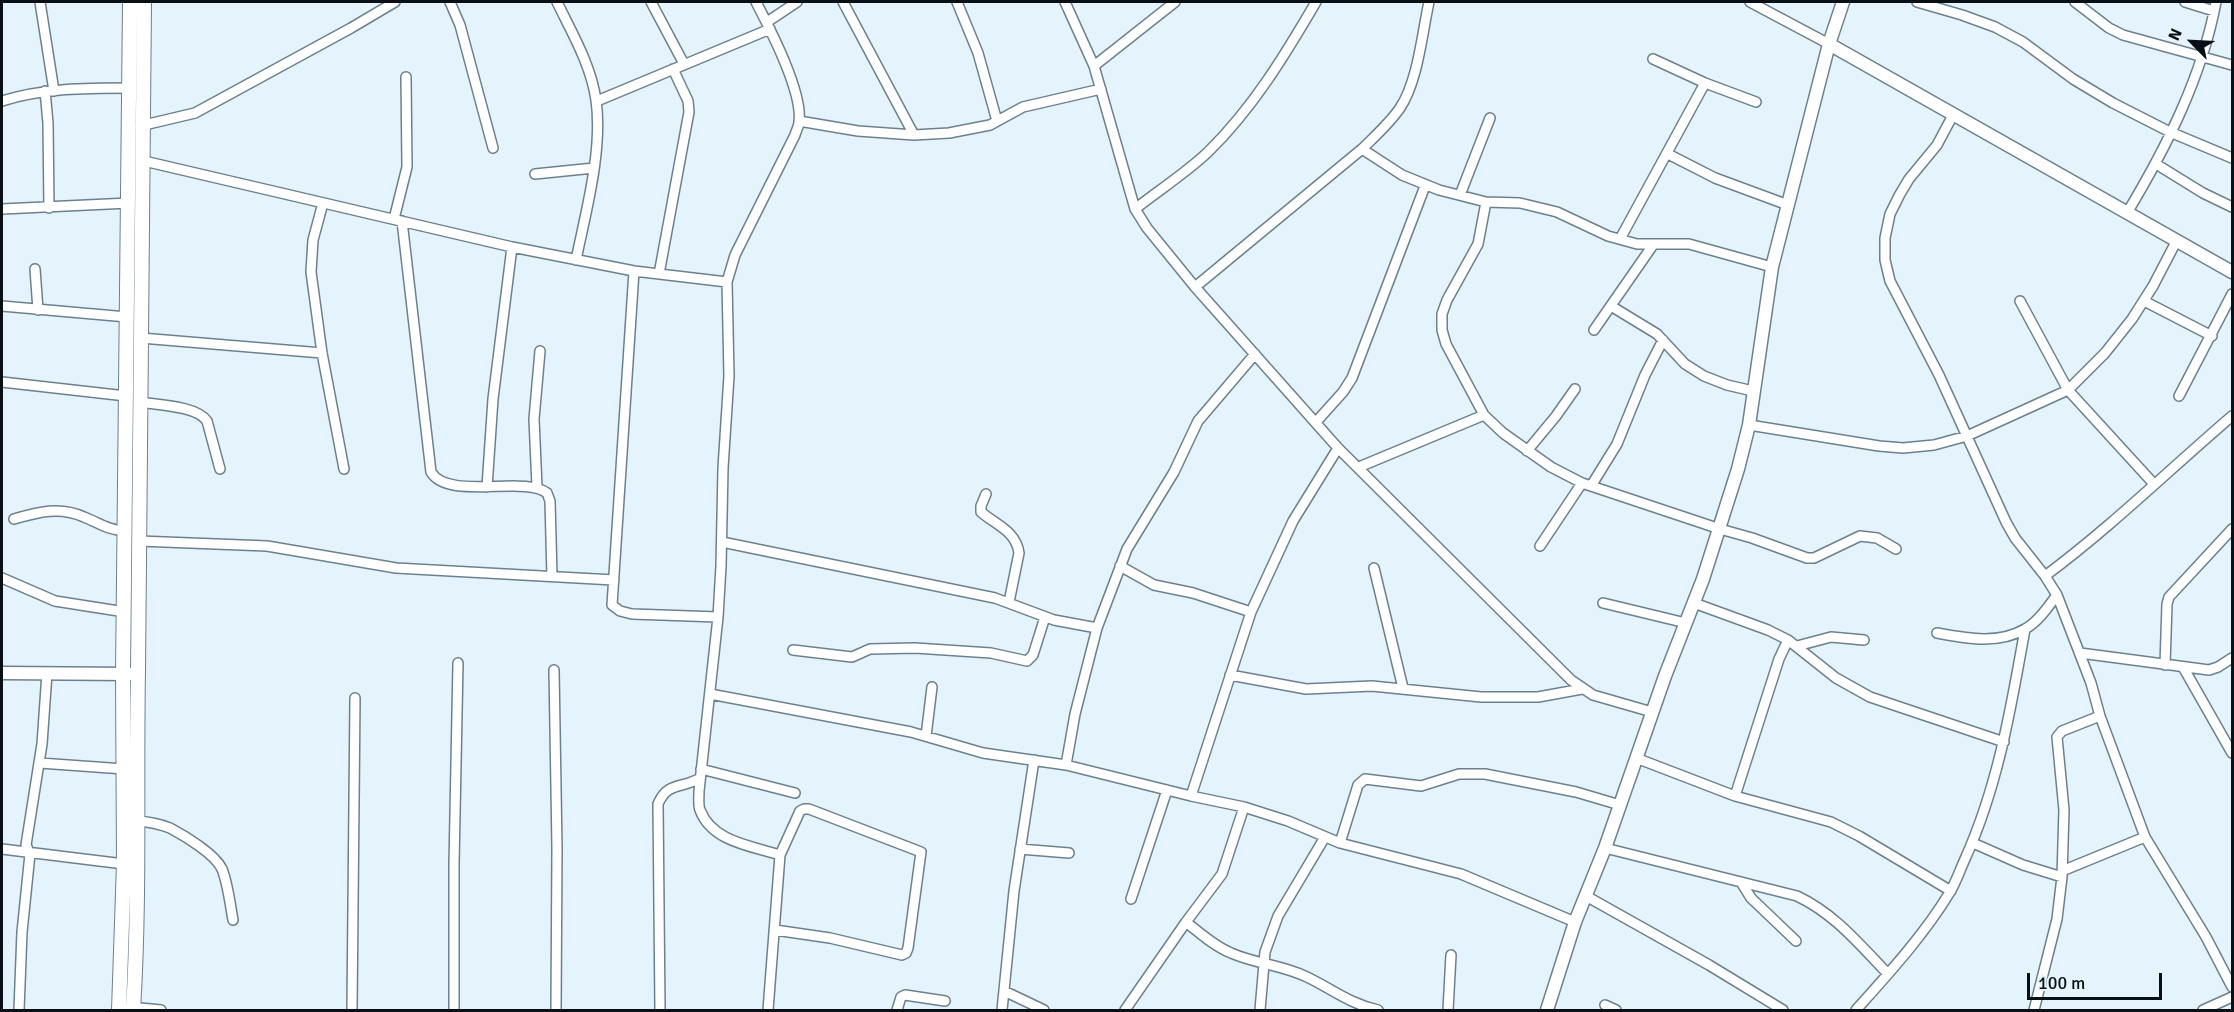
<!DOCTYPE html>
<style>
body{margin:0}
#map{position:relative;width:2234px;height:1012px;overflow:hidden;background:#e5f3fd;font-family:Signika,sans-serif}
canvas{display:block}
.frame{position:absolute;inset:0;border:3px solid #081015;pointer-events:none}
.north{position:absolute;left:2162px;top:12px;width:60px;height:60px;-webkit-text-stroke:4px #e5f3fd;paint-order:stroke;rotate:294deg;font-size:16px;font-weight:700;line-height:24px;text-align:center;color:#081015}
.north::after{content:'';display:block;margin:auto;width:21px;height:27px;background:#081015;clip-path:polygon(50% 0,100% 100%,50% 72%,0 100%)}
.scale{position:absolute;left:2027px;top:973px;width:135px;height:27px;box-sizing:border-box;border:3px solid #081015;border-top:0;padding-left:8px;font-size:18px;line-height:21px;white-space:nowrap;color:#081015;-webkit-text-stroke:4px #e5f3fd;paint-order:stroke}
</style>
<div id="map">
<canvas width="2234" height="1012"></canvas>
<div class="frame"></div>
<div class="north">N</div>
<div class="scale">100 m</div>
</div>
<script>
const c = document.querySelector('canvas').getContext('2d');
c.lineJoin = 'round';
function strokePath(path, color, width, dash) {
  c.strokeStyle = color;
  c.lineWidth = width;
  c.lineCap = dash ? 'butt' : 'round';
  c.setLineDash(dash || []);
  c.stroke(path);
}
const minor = new Path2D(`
 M40,2L54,91
 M450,2L460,25L493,148
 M557,2C572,33 591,65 596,100C603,150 586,211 576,260
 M651,2L684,64
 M756,2C770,29 803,92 799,122C799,126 796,131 795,135L735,255L727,282L729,376L723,468L721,566L718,617L699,791C699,797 698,805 700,810C712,842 752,846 780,855
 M843,2L914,135
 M957,2L978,53L997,121
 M1065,2L1094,66L1135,209L1147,228L1195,287L1338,448L1571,680L1593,695L1652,712
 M1750,2L1829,44
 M1917,2L1962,15L1995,27L2023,42L2073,79L2113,103L2170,132L2232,158
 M2075,2L2109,28L2123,35L2232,65
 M2185,2L2214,11
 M767,22L797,2
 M1653,59L1705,83L1756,102
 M1094,66L1175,2
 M45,91L48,123L49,208
 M2,101C43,88 86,88 130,88
 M597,101L770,29
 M1953,115L1937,145L1909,179L1900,194L1890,214L1885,238V260L1890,281L1939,375L2006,522L2015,538L2045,576L2057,595L2091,683L2100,716L2145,837L2206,937L2232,987
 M799,121L858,131L914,135L949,133L990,125L1023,107L1101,89
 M140,126L195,113L351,28L395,2
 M1362,149L1402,175L1439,190L1486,202L1520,203L1557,212L1608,236L1637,244H1689L1772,267
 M1668,154L1715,178L1788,205
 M144,161L512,247L634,271L727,282
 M2156,164L2203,193L2232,207
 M535,174L594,168
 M1460,195L1490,118
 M1486,202L1478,244L1447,300L1442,314V330L1446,344L1484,415L1503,433L1551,467L1582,483L1720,529L1752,538L1807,558H1814L1860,536L1877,538L1896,549
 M323,203L313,240L311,272L322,353L344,469
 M2,209L129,203
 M1135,209C1159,190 1186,173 1208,152C1253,108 1285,55 1316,2
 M2127,213C2166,148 2202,77 2216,2
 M394,219L407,167L406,77
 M402,221L431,472C448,501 525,475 547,493L550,501L552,576
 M1620,239L1705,83
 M35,269L38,310
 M634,271L612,605L620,611L632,614L718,617
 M659,274L689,112L688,101L673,69
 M1195,287L1362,149C1375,136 1389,124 1400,108C1418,81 1422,34 1429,2
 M2020,301L2068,390L2153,483
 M2144,301L2212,336
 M2,306L127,317
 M1611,306L1657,334L1685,364L1704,376L1727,385L1753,391
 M1594,330L1653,245
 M141,338L322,353
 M2,382L126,396
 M2179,396L2232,294
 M140,402C158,405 197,406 207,421L220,469
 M1316,422L1343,392L1352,378L1425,186
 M1749,425L1879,446L1903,448L1934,445L1967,436L2068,390L2105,353L2132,319L2153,286L2177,240
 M1527,451L1556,416L1575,389
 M1359,467L1484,415
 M1591,486L1617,444L1645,375L1663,340
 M487,487L493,399L512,247
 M537,487L534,419L540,351
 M986,494L981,506V512C996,525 1016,531 1019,553L1009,602
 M14,519C38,512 60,506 84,517C99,523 108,530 125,531
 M139,541L267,546L396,568L614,580
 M722,542L995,598L1054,620L1097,628
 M1540,546L1582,483
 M1120,566L1154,585L1193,593L1251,612
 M1374,568L1403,688
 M2045,576C2111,527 2170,469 2232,416
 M2,578L55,601L125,612
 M1603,603L1686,623
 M1694,603L1768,630L1788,640L1836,678L1870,697L2004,742
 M1937,633C1965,638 1998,645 2025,629C2038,622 2048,607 2057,595
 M1797,646L1831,637L1864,640
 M793,650L852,657L870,649L915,648L991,653L1027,661L1033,655L1045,617
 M2080,653L2209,670L2218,667L2232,658
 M2165,665L2167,604L2169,597L2232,529
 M2183,667L2232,753
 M554,670L557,848L556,1010
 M1230,675L1306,689L1372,686L1481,697H1538L1582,689
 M710,694L911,732L983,753L1066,765L1191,796L1244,807L1288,821L1340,843L1461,874L1575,922
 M926,736L932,687
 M1636,758L1735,796L1831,822L1859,836L1951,891
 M40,763L124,769
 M1066,765L1075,714L1097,628L1127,549L1174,472L1198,421L1255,354
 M701,769L795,793
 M1191,796L1251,612L1293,521L1338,448
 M1735,796L1779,659L1788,640
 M138,821C149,822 160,824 170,828C185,836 215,854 222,869C228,884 230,904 233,920
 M1340,843L1358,785L1365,779L1421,786L1459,774H1485L1576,792L1620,805
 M1973,843L2023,865L2062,877
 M1605,848L1797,896C1835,914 1859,944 1888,974
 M2,849L124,864
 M1020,849L1069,853
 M2062,871L2145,837
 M1741,882L1751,898L1796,941
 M1586,896L1709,965L1783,1010
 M1131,899L1167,790
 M1186,922C1200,933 1214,946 1231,953C1256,964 1283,965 1307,977C1332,989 1350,1004 1378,1010
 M1004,991L1044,1010
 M1605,1005L1616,1010
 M130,1007L161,1010
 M19,1010L22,932L30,854L26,845L42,744L47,673
 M352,1010L355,698
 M454,1010V864L458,663
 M660,1010L658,804C668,781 682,789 700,778
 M768,1010L780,855L800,811L804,809H809L921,852L908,948L906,953L902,955L830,938L775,930
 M897,1010L901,997L905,995L945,1001
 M1002,1010L1014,891L1034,760
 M1125,1010L1186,922L1222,874L1244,807
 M1260,1010L1265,952L1278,916L1325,837
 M1448,1010L1451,955
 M1856,1010C1889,973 1924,935 1950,892C1956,882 1960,870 1965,859C1998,786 2011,708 2025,629
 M2034,1010L2057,919L2062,877L2064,810L2057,737L2062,731L2100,716
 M2203,1010L2232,997`);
const tertiary = new Path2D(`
 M1829,44L2232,272
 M2,673L130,674
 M1547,1010L1575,922L1605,848L1665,676L1703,579L1738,469L1749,425L1772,267L1829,44L1843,2`);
const secondary = new Path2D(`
 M119,1010L124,864L123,674L130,2
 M133,1010C140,897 136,784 138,671C141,448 144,225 144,2`);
strokePath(minor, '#6c818f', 12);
strokePath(tertiary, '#6c818f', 15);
strokePath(secondary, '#6c818f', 16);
strokePath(minor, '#fff', 9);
strokePath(tertiary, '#fff', 12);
strokePath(secondary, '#fff', 14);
</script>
